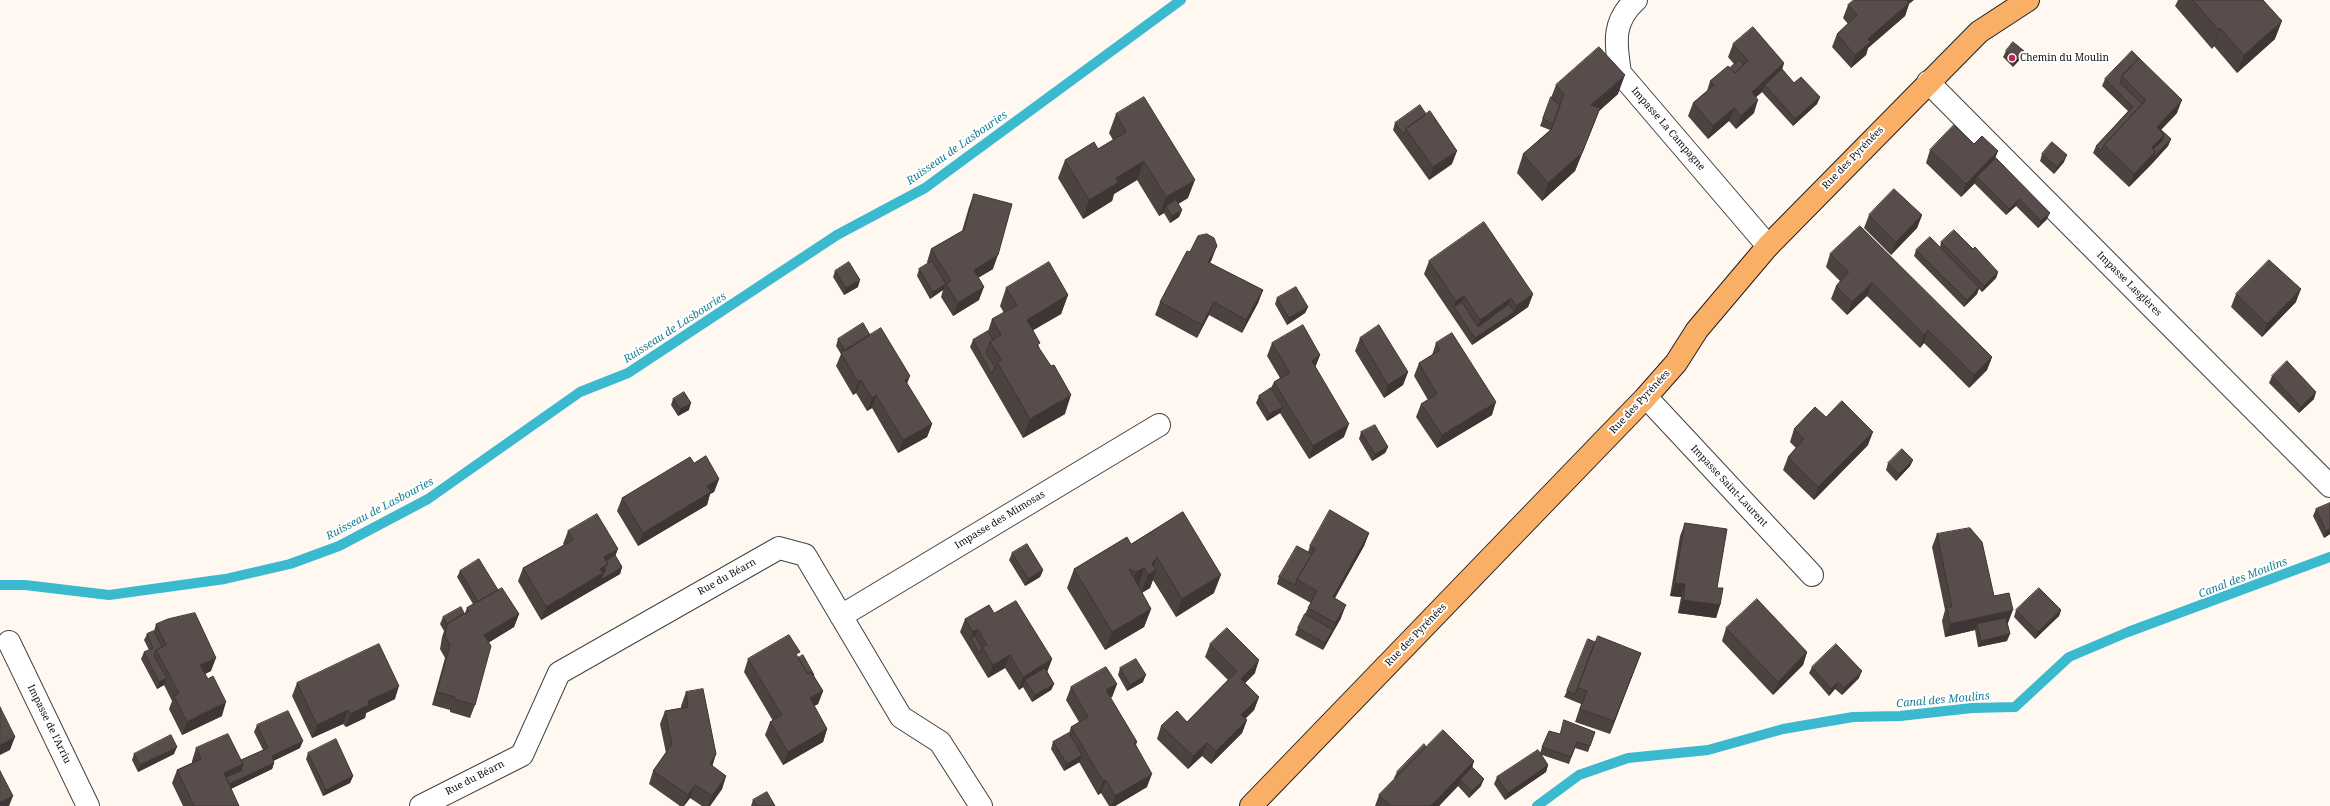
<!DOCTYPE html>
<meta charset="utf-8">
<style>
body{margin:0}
canvas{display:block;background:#fff8f1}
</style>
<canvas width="2330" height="806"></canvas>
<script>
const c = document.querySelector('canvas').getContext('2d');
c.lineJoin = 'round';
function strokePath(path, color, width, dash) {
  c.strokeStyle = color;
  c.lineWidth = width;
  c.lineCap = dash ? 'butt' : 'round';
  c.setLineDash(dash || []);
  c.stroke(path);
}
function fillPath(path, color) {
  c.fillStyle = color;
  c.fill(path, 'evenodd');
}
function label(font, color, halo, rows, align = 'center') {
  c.font = font + ' "Noto Serif",serif';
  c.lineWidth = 4;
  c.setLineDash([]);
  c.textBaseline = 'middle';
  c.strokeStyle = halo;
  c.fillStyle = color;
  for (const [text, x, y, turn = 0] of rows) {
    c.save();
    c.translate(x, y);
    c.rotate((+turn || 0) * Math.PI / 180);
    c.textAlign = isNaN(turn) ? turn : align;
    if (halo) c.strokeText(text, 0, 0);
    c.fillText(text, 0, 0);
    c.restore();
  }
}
const stream = new Path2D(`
 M0,585H25L109,595L225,579L290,564L339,546L428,499L580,392L628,373L837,235L925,188L1181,0
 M1537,806L1579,775L1628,758L1708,750L1783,729L1853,717L1900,716L1972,708L2015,707L2069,657L2128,632L2330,557`);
const minor = new Path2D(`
 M1636,0C1611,22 1616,45 1620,73L1768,246
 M1928,82L2330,486
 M1646,397L1812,575
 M841,616L1159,425
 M9,642L88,806
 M421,806L522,755L559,673L779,548L805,555L901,717L940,742L981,806`);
const major = new Path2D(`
 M1251,806L1646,397L1676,363L1697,330L1768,246L1979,32L2028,0`);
const wall = new Path2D(`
 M2178,0H2263L2275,39L2237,73L2214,46L2212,49L2175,6Z
 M1909,4L1905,16L1868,48L1866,55L1851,68L1832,47L1837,34L1848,24L1843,18L1848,5Z
 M1733,44L1784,63L1782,69L1794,83L1820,97L1817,104L1793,126L1762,92L1756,97L1754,113L1736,129L1729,121L1708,139L1688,116L1693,103L1707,91L1710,81L1730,68L1734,64L1728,57Z
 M2006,51L2021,58L2013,67L2003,57Z
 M2132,51L2177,113L2161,130L2171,139L2168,146L2129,187L2093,153L2096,146L2128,111L2102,86L2105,79Z
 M1556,85L1618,94L1599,111L1575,171L1542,201L1517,173L1523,154L1550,130L1540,126Z
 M1116,114L1188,198L1178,204L1182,210L1179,217L1170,223L1164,213L1159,216L1137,180L1114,194L1112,201L1083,219L1058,178L1065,160L1098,149L1113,140L1109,133Z
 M1426,114L1452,164L1429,180L1393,130L1395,123Z
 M1930,150L1996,158L2047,219L2038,228L2016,206L2006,215L1975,184V183L1961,197L1926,163Z
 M2042,154L2064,162L2054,174L2040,161Z
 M974,194L993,269L978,278L979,300L953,316L941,297L943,290L930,299L917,276L919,269L928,264L927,262L931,249L962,231L969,207Z
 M1869,215H1922L1917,228L1891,255L1864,228Z
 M1941,242L1973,249L1998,272L1996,278L1982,292L1979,289L1977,294L1964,307L1914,256L1916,250L1940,247Z
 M1190,252L1212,259L1210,263L1263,290L1258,303L1242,333L1209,315L1197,338L1155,315L1160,302Z
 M1830,254L1992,357L1987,370L1969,388L1924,343L1920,348L1867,296L1847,315L1831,299L1836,286L1840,281L1826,267Z
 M1429,261L1533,294L1528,307L1511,319L1472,345L1424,274Z
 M835,271L858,287L844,295L833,277Z
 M1006,288L1068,295L1061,314L1033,330L1039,347L1065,414L1023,438L970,347L973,340L988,331L992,319L1004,313L1000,306Z
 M2236,294L2296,302L2262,337L2231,307Z
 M1277,298L1308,307L1305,313L1287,325L1275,304Z
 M870,335L907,384L932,424L927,437L898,453L872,408L867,411L856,393L853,395L836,366L841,354L836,346L838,339Z
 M1360,338L1408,372L1403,385L1384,398L1355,351Z
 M1272,343L1320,355L1315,367L1344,437L1309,459L1280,413L1267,421L1256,403L1259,396L1271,388L1274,382L1280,378L1267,356Z
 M1436,343L1492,415L1437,448L1416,417L1421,404L1428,400L1414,376L1419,363L1432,355Z
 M2272,376L2314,399L2299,413L2269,383Z
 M673,399L689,410L678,416L671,405Z
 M1826,417L1868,445L1814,500L1783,470L1788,457L1796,448L1790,442L1794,429Z
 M1361,432L1388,447L1385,453L1372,461L1359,439Z
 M1913,460L1910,466L1896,481L1886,470L1888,463Z
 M694,463L719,479L714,492L710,494L707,505L638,546L617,511L622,498Z
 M2316,509L2330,534L2324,538L2313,516Z
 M1183,512L1214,593L1176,617L1153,580L1150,588L1142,593L1151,609L1144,627L1105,650L1067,588L1074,569L1131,544Z
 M1685,523L1717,588L1720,605L1716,618L1678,613L1681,597L1670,596L1680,536Z
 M568,531L615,555L622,567L620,574L541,620L518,581L523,568L564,545L563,544Z
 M1369,533L1364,546L1335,598L1341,618L1323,650L1295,635L1298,628L1308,608L1311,603L1277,584L1279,577L1308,552L1310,546Z
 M1937,534L1994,596L2008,623L2007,641L1978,647L1975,630L1945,637L1942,621L1945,610L1932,547Z
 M1012,553L1043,570L1040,577L1025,586L1009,560Z
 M460,571L498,590L519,614L514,627L489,642L475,705L470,718L450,712V710L432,705L445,658L440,649L442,637L444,631L440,624L443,617L464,613H465L467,608L473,604L457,577Z
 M2016,610H2061L2059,616L2035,639L2014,617Z
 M994,613L1052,659L1047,672L1054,684L1051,690L1032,702L1023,687L1019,690L1005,668L988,678L960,632L965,619Z
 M156,624L211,671L205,674L222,716L182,735L169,709L172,701L164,685L157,689L141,659L144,652L149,650L144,640L147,634L154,631Z
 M1726,628L1807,652L1803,665L1773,695L1722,641Z
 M1595,642L1641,653L1610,734L1575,722L1581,704L1564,697L1567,691Z
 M1210,644L1255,673L1245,683L1259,697L1254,710L1245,719L1247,720L1242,733L1211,764L1202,756L1188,769L1157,739L1161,726L1187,722L1228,680L1205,657Z
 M798,657L814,675V676L823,691L818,704L814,706L827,729L823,742L783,765L765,735L770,722L773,721L744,672L748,659Z
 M1812,667L1859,678L1842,695L1835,689L1829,696L1809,673Z
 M1120,668L1143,682L1127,691L1118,675Z
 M297,683L395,699L366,713L365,718L346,727L343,724L312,738L292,696Z
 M1117,684L1112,697L1110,698L1137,742L1136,745L1147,787L1115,806H1109L1101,793L1098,795L1079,762L1064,771L1051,749L1053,742L1069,733L1071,727L1079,722L1066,700L1071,687Z
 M686,692L716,754L712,766L726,776L722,789L710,806H702L690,798L684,806H680L649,784L653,771L666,753L660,724L665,711L681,708V706Z
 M257,725L300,748L273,761L274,763L272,769L231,789L239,806H183L172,783L177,770L192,763V761L196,748L241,760L263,750L254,732Z
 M1595,732L1588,752L1575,748L1569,764L1542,755L1548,765L1546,772L1505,800L1494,784L1497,777L1540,753L1542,747L1559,734Z
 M1426,747L1474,761L1472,767L1481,786L1469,798L1458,786L1439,806H1375L1379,795L1395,779L1394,778L1397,772Z
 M308,753L353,776L350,783L323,796L306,759Z
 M134,754H174L138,772L132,760Z
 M753,800L775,806H751Z`);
const shadedWall = new Path2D(`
 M1905,0H1914L1909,4L1905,16L1868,48L1866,55L1851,68L1855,55L1868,39Z
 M2282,21L2275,39L2237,73L2244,55Z
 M2220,28L2214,46L2212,49L2219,30Z
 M2024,51L2021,58L2013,67L2015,60Z
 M1784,63L1780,76L1765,85L1762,92L1747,105L1752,92Z
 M1625,75L1618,94L1599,111L1575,171L1542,201L1548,183L1591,105Z
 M1820,97L1817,104L1793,126L1795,119Z
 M1758,100L1754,113L1736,129L1741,116Z
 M2182,100L2177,113L2156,135L2157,127Z
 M1734,108L1729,121L1708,139L1713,126Z
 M2164,135L2159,148L2155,152L2151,165L2129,187L2134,174L2152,147Z
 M2171,139L2168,146L2151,165L2153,158Z
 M1457,151L1452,164L1429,180L1433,167Z
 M1998,151L1993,164L1977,177L1975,183L1961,197L1966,184Z
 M2067,155L2064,162L2054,174L2057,167Z
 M1144,161L1137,180L1114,194L1112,201L1083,219L1089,200L1116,178Z
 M1195,180L1188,198L1168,210L1166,206L1164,213L1159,216L1166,197Z
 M2019,199L2016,206L2006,215L2009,209Z
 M1182,210L1179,217L1170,223L1172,216Z
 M2050,213L2047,219L2038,228L2041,221Z
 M1922,215L1917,228L1891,255L1896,242Z
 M1217,246L1212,259L1203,275L1208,262Z
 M998,255L993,269L969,283L974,270Z
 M1998,272L1996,278L1982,292L1984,286Z
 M860,280L858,287L844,295L846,288Z
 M1872,283L1867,296L1847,315L1852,302Z
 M946,284L943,290L930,299L933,292Z
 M984,287L979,300L953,316L958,303Z
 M1979,287L1977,294L1964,307L1967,300Z
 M2301,289L2296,302L2262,337L2267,324Z
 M1263,290L1258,303L1242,333L1246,320Z
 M1533,294L1528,307L1511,319L1472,345L1475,338L1514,312L1516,306Z
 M1068,295L1061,314L1020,338L1027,320Z
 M1464,296L1459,309L1454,307L1456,301Z
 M1511,298L1506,311L1475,333L1480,320Z
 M1214,302L1209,315L1197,338L1202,325Z
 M1308,307L1305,313L1287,325L1289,318Z
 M1928,330L1924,343L1920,348L1924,335Z
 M1320,355L1315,368L1312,361Z
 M1992,357L1987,370L1969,388L1974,375Z
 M1408,372L1403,385L1384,398L1388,385Z
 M910,376L905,389V380Z
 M861,380L856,393L853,395L858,382Z
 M2316,392L2314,399L2299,413L2301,407Z
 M876,395L872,408L867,411L872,398Z
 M1071,395L1065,414L1023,438L1030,419Z
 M1496,402L1492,415L1437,448L1442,435Z
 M691,403L689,410L678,416L680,409Z
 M1283,407L1280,413L1267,421L1269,414Z
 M932,424L927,437L898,453L903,440Z
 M1349,424L1344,437L1309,459L1313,446Z
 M1873,432L1868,445L1814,500L1818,487Z
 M1388,447L1385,453L1372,461L1375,454Z
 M1913,460L1910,466L1896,481L1899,474Z
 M719,479L714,492L710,494L707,505L638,546L643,533L707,486Z
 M2330,529V534L2324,538L2326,531Z
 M1369,533L1364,546L1328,610L1333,597Z
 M618,549L613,562L622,567L620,574L541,620L546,607L604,557Z
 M1157,557L1151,573L1156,570L1150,588L1141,593L1152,564Z
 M1144,568L1138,587L1130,591L1136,572Z
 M1043,570L1040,577L1025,586L1028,579Z
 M1221,575L1214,593L1176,617L1182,599Z
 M1675,583L1685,584L1681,597L1670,596Z
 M1683,600L1720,605L1716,618L1678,613Z
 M1346,605L1341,618L1323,650L1325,643L1333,630L1335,623Z
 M1151,609L1144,627L1105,650L1112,632Z
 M2013,610L2008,623L1978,630L1977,624L1975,630L1945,637L1950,624Z
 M2061,610L2059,616L2035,639L2038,632Z
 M519,614L514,627L480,648L484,635Z
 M978,629L973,642L971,638L968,645L973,632Z
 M2010,634L2007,641L1978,647L1981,641Z
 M1807,652L1803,665L1773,695L1778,682Z
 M1641,653L1636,666L1610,734L1614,721Z
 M1010,655L1005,668L988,678L993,665Z
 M216,658L211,671L196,678L200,665Z
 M1052,659L1047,672L1025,680L1023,687L1019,690L1023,677Z
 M1259,660L1255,673L1236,692L1241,679Z
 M1862,671L1859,678L1842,695L1844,688Z
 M1146,675L1143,682L1127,691L1130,685Z
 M167,678L164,685L157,689L159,682Z
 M1838,682L1835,689L1829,696L1831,689Z
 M1054,684L1051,690L1032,702L1035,695Z
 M1117,684L1112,697L1101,703L1106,690Z
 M399,686L395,699L366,713L365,718L346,727L350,714L368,701Z
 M823,691L818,704L805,711L810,698Z
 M1259,697L1254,710L1236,728L1241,715Z
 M226,702L222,716L182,735L187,722Z
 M348,710L343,724L312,738L317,725Z
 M1247,720L1242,733L1211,764L1216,751Z
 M827,729L823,742L783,765L788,752Z
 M15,737L10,750L0,755V745Z
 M303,741L300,748L269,763L272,756Z
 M1207,743L1202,756L1188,769L1193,756Z
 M177,747L174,754L138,772L140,765Z
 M716,754L712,767L710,764Z
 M1082,755L1080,762L1064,771L1067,764Z
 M1474,761L1470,774L1460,780L1458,786L1439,806H1431Z
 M274,763L272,769L222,793L225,787Z
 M243,764L238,777L224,784V773Z
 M1548,765L1546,772L1505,800L1508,793Z
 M1152,774L1147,787L1115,806H1112L1115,796Z
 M353,776L350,783L323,796L326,790Z
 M726,776L722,789L710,806H708L712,796Z
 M1484,779L1481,786L1469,798L1472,791Z
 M1106,780L1101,793L1098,795L1103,781Z
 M695,785L690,798L684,806L688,795Z
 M13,796L9,806H0V802Z`);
const building = new Path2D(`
 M1854,0H1906L1909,3L1868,39L1871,42L1855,55L1837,34L1857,15L1848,5Z
 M2193,0H2263L2282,21L2244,55L2220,28L2219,30Z
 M1753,27L1784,63L1752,92L1758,100L1741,116L1734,108L1713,126L1693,103L1714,85L1710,81L1728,66L1735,73L1748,61L1733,44Z
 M2013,42L2024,51L2015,60L2006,51Z
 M1599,47L1625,75L1591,105L1600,108L1582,153L1548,183L1523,154L1551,130L1564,94L1556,85Z
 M2132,51L2139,58L2122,76L2120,83L2142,104L2104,145L2101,151L2096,146L2133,107L2105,79Z
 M2139,58L2182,100L2157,127L2164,135L2152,147L2155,152L2134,174L2104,145L2146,100L2122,76Z
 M1739,60L1744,65L1735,73L1730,68Z
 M1782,69L1794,83L1801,77L1820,97L1795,119L1765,85Z
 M1144,97L1195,180L1166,197L1144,161L1116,178L1118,183L1089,200L1065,160L1094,142L1098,149L1126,132L1116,114Z
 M1551,97L1560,106L1553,124L1543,119Z
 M1420,105L1426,114L1406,129L1404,135L1395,123Z
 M1430,111L1457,151L1433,167L1406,129Z
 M1954,125L1974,144L1982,136L1998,151L1966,184L1930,150Z
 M2159,128L2171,139L2153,158L2155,152L2153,149L2162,141L2164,135Z
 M2052,142L2067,155L2057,167L2042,154Z
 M1996,158L2050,213L2041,221L2019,199L2009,209L1977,177Z
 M1894,189L1922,215L1896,242L1869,215Z
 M974,194L1012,204L998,255L974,270L984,287L958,303L946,284L951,281L931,249L964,230Z
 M1176,200L1182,210L1172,216L1166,206Z
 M1484,222L1533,294L1516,306L1511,298L1480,320L1464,296L1456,301L1429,261Z
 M1860,226L1992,357L1974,375L1928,330L1924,335L1872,283L1852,302L1836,286L1849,272L1830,254Z
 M1954,230L1973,249L1975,247L1998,272L1984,286L1941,242Z
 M1207,234L1214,238L1217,246L1208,262L1263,290L1246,320L1214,302L1202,325L1160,302L1187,251L1190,252L1198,236Z
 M1930,237L1979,287L1967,300L1916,250Z
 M2269,260L2301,289L2267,324L2236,294Z
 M932,261L946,284L933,292L919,269Z
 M849,262L860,280L846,288L835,271Z
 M1049,262L1068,295L1027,320L1040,343L1037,345L1051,366L1054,365L1071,395L1030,419L997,362L1002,360L990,342L1001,335L992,319L1017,305L1006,288Z
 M1296,287L1308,307L1289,318L1277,298Z
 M1462,302L1478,327L1509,304L1514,312L1475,338L1454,307Z
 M863,323L870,335L845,351L838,339Z
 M1303,325L1320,355L1312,361L1349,424L1313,446L1274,382L1290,373L1272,343Z
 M1379,325L1408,372L1388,385L1360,338Z
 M881,328L910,376L905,380L932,424L903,440L876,395L872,398L861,380L858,382L841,353Z
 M988,331L993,340L990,342L986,353L995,367L992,374L973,340Z
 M1452,333L1496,402L1442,435L1421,404L1437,394L1419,363L1440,350L1436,343Z
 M2287,361L2316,392L2301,407L2272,376Z
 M1271,388L1283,407L1269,414L1259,396Z
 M684,392L691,403L680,409L673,399Z
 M1842,401L1873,432L1818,487L1788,457L1804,439L1794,429L1815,407L1826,417Z
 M1375,425L1388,447L1375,454L1361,432Z
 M1902,449L1913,460L1899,474L1888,463Z
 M706,456L719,479L707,486L711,492L643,533L622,498L690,457L694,463Z
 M2330,503V529L2326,531L2316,509Z
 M1330,510L1369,533L1333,597L1346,605L1335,623L1308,608L1317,591L1297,579L1315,549L1310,546Z
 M1183,512L1221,575L1182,599L1157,557L1152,564L1156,570L1148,575L1144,568L1136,572L1129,569L1151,609L1112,632L1074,569L1127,537L1131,544Z
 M597,514L618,549L604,557L608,564L600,569L603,573L546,607L523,568L573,540L568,531Z
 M1685,523L1727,529L1717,588H1723L1720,605L1683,600L1685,584L1675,583Z
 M1970,528L1982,542L1994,596L2009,593L2013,610L1950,624L1947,607H1952L1937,534Z
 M1027,544L1043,570L1028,579L1012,553Z
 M1297,546L1312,554L1297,579L1295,585L1279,577Z
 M615,555L622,567L601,580L603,573L606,571L604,567L608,564L606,561Z
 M479,559L498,590L478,602L460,571Z
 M502,588L519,614L484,635L491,646L475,705L454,699L455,697L437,692L450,645L445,636L447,624L469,611L467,608Z
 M2039,588L2061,610L2038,632L2016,610Z
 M1757,599L1807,652L1778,682L1726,628Z
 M1016,601L1052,659L1023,677L1010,655L993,665L982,647L987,645L978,629L973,632L965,619L989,605L994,613Z
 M461,607L464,613L447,624L443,617Z
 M195,613L216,658L200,665L208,679L213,676L226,702L187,722L174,696L179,693L156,650L166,645L156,624L168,619Z
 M1305,614L1333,630L1325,643L1298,628Z
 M2006,618L2010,634L1981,641L1977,624Z
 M1227,628L1259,660L1241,679L1259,697L1241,715L1247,720L1216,751L1207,743L1193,756L1161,726L1177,711L1187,722L1237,671L1210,644Z
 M154,631L162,647L156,650L154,656L167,678L159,682L144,652L153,648L147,634Z
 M789,635L800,652L796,654L808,674L811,672L823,691L810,698L827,729L788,752L770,722L782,715L748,659Z
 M975,636L982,648V647L980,654L971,638Z
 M1598,636L1641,653L1614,721L1580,709L1587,691L1578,688Z
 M1588,639L1595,642L1575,694L1567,691Z
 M379,644L399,686L368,701L369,705L350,714L348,710L317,725L297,683Z
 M1836,644L1862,671L1844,688L1838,682L1831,689L1812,667Z
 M803,655L814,675L813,676L811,672L808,674L798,658Z
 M1136,659L1146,675L1130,685L1120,668Z
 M1106,667L1117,684L1106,690L1137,742H1134L1152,774L1115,796L1106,780L1103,781L1071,727L1088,717L1071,687Z
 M1045,668L1054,684L1035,695L1025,680Z
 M703,689L716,754L710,764L726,776L712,796L695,785L688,795L653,771L672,744L665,711L688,707L686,692Z
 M0,707L15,737L0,745Z
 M288,711L303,741L272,756L274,763L229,784L226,777L241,771L243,764L241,760L268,748L257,725Z
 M1564,720L1595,732L1590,746L1577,742L1571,757L1542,747L1549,731L1560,734Z
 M1443,730L1474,761L1431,806H1391L1379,795Z
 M1069,733L1082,755L1067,764L1053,742Z
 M228,734L243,764L224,773L239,806H194L177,770L201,759L196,748Z
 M171,735L177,747L140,765L134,754Z
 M336,739L353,776L326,790L308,753Z
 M1424,744L1426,747L1399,774L1397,772Z
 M1538,750L1548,765L1508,793L1497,777Z
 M1472,767L1484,779L1472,791L1460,780Z
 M0,771L13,796L0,802Z
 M767,792L775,806H757L753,800Z`);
const markers = [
 [2012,58,4,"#c12555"]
];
const poiNames = [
 ["Chemin du Moulin",2020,58]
];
const streetNames = [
 ["Impasse La Campagne",1668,129,49],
 ["Rue des Pyrénées",1853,158,-46],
 ["Impasse Lasglères",2129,284,45],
 ["Rue des Pyrénées",1640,402,-47],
 ["Impasse Saint-Laurent",1729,486,47],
 ["Impasse des Mimosas",1000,520,-31],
 ["Rue du Béarn",727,577,-29],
 ["Rue des Pyrénées",1416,635,-46],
 ["Impasse de l'Arriu",49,724,64],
 ["Rue du Béarn",475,778,-27]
];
const waterNames = [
 ["Ruisseau de Lasbouries",957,148,-35],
 ["Ruisseau de Lasbouries",675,328,-33],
 ["Ruisseau de Lasbouries",380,509,-28],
 ["Canal des Moulins",2243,578,-21],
 ["Canal des Moulins",1943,700,-5]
];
strokePath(stream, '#3bbacf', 10);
strokePath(minor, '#424242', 24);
strokePath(major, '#202020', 24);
strokePath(minor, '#fff', 22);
strokePath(major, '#f9b066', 22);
fillPath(wall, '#4c4240');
fillPath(shadedWall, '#3e3634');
fillPath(building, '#584d4b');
strokePath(building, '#3e3634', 1);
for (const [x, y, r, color] of markers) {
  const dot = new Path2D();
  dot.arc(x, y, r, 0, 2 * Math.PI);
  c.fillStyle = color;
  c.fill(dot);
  strokePath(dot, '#fff', 1.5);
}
label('10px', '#0f0f0f', '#fff', poiNames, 'left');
label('10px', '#0f0f0f', '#fff', streetNames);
label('italic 11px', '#167e94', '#fff', waterNames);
</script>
